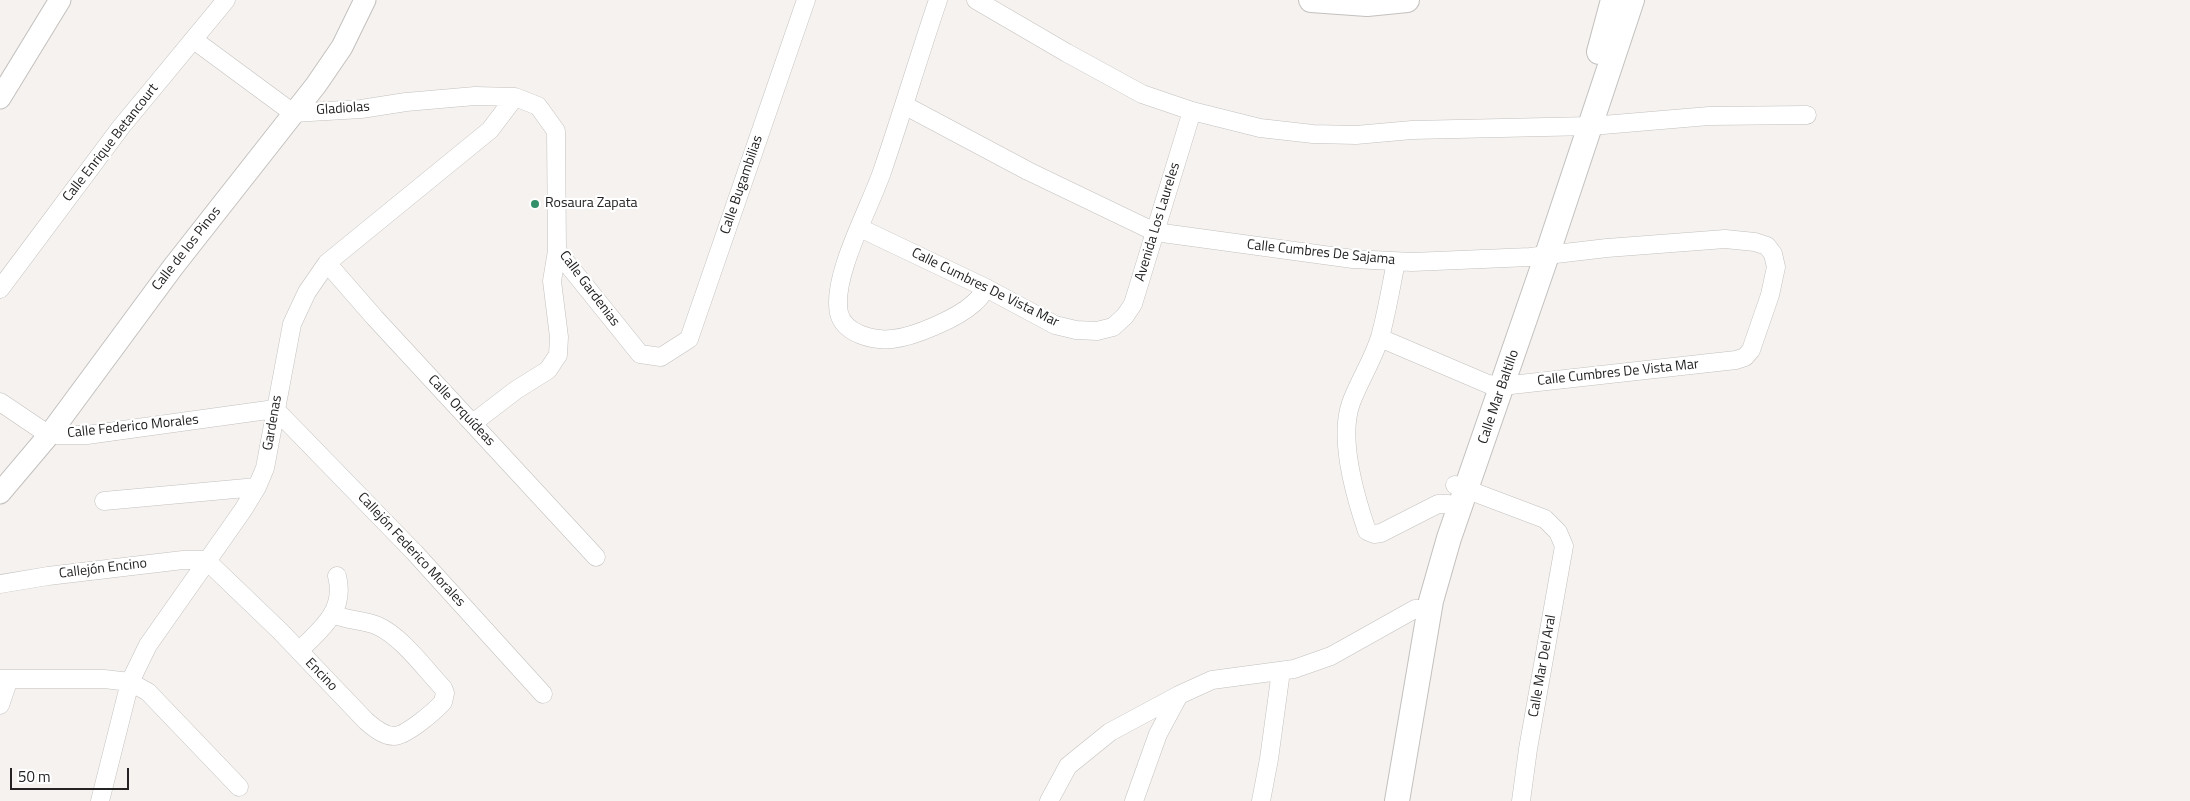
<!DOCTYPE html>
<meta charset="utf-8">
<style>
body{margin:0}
#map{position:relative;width:2190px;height:801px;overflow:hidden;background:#f5f2f0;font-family:"Titillium Web",sans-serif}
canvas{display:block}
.scale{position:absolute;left:10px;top:768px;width:119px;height:22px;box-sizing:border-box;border:2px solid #242222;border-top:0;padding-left:6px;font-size:15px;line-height:18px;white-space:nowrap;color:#242222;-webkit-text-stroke:4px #fff;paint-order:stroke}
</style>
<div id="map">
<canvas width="2190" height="801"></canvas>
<div class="scale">50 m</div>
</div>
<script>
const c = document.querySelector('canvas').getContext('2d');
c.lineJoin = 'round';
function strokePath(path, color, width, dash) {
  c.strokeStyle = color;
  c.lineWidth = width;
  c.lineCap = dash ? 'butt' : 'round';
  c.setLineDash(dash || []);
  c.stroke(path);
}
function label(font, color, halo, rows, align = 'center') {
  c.font = font + ' "Titillium Web",sans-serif';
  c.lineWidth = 4.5;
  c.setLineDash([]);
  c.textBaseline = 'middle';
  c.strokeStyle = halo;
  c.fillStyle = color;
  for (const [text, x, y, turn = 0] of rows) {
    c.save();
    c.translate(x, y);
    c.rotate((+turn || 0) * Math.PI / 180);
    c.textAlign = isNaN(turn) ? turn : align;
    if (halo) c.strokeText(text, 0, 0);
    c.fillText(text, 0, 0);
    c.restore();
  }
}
const minor = new Path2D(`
 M938,0C919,56 902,113 883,169C871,206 831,276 839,313C844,334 874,341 892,339C914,337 958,318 974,303C979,299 983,293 986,288
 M976,0L1067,53L1142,94L1192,111L1260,128L1313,134L1356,135L1412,130L1591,126L1709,116L1807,115
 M194,40L293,113L361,109L406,102L475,96L515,97L538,106L556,131L557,251L640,354L661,357L689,339L806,0
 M904,105L1028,171L1155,232L1353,259L1412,262L1530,257L1607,248L1725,239L1755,242L1767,246L1773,254L1776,267L1770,295L1751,350L1745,357L1736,360L1502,386L1488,384L1380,338
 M860,228L986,288L1055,325L1076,330L1097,331L1113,327L1125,316L1133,304L1192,111
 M1396,262C1391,286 1387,312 1380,337C1373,360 1359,381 1351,403C1338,439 1355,496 1367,531L1374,534L1381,533L1438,504H1448L1460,507
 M327,263L375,318L596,557
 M0,289L121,127L226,0
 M0,402L49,435H87L275,409L415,553L543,694
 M473,423L516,390L548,370L558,355L559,337L552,281L557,251
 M1455,485L1545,519L1558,532L1564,546L1528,749L1521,801
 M104,501L257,487
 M0,584L48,576L183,560H206L280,631L366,721C373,727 383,736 394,736C406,736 435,711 443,702L445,693L443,688C425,669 402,637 378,626C363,619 347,621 333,614
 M299,651C321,629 346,611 337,576
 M0,679H104L130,682L148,692L239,787
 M0,705L9,679
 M100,801L130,682L148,645L243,510L257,487L265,468L292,324L307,292L327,263L490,130L515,97
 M1049,801L1068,766L1110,732L1179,695
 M1134,801L1158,734L1179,695L1212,680L1294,669L1331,656L1415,609H1429
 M1261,801L1269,759L1281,671`);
const tertiary = new Path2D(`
 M0,98L60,0
 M0,493L49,435L173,267L316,85L342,47L365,0`);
const secondary = new Path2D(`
 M1311,0L1367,4L1407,0
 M1599,52L1613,0
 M1397,801L1431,601L1449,538L1547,255L1632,0`);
const markers = [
 [535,204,5,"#339068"]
];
const streetNames = [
 ["Gladiolas",343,109,-4],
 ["Calle Enrique Betancourt",111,143,-52],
 ["Calle Bugambilias",742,185,-71],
 ["Avenida Los Laureles",1158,222,-73],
 ["Calle de los Pinos",187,249,-52],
 ["Calle Cumbres De Sajama",1321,253,6],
 ["Calle Cumbres De Vista Mar",985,288,26],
 ["Calle Gardenias",589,289,53],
 ["Calle Cumbres De Vista Mar",1618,373,-6],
 ["Calle Mar Baltillo",1499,397,-71],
 ["Calle Orquídeas",461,411,47],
 ["Gardenas",273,423,-80],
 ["Calle Federico Morales",133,427,-6],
 ["Callejón Federico Morales",411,550,47],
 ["Callejón Encino",103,569,-7],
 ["Calle Mar Del Aral",1543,666,-80],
 ["Encino",321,675,46]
];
const poiNames = [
 ["Rosaura Zapata",545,204]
];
strokePath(minor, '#c3c0be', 19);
strokePath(tertiary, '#c3c0be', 23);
strokePath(secondary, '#c3c0be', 26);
strokePath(minor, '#fff', 18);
strokePath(tertiary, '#fff', 21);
strokePath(secondary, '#fff', 24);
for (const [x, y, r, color] of markers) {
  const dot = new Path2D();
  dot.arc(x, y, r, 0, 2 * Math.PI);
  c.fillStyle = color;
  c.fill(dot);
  strokePath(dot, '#fff', 2);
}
label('14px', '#242222', '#fff', streetNames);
label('14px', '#242222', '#fff', poiNames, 'left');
</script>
